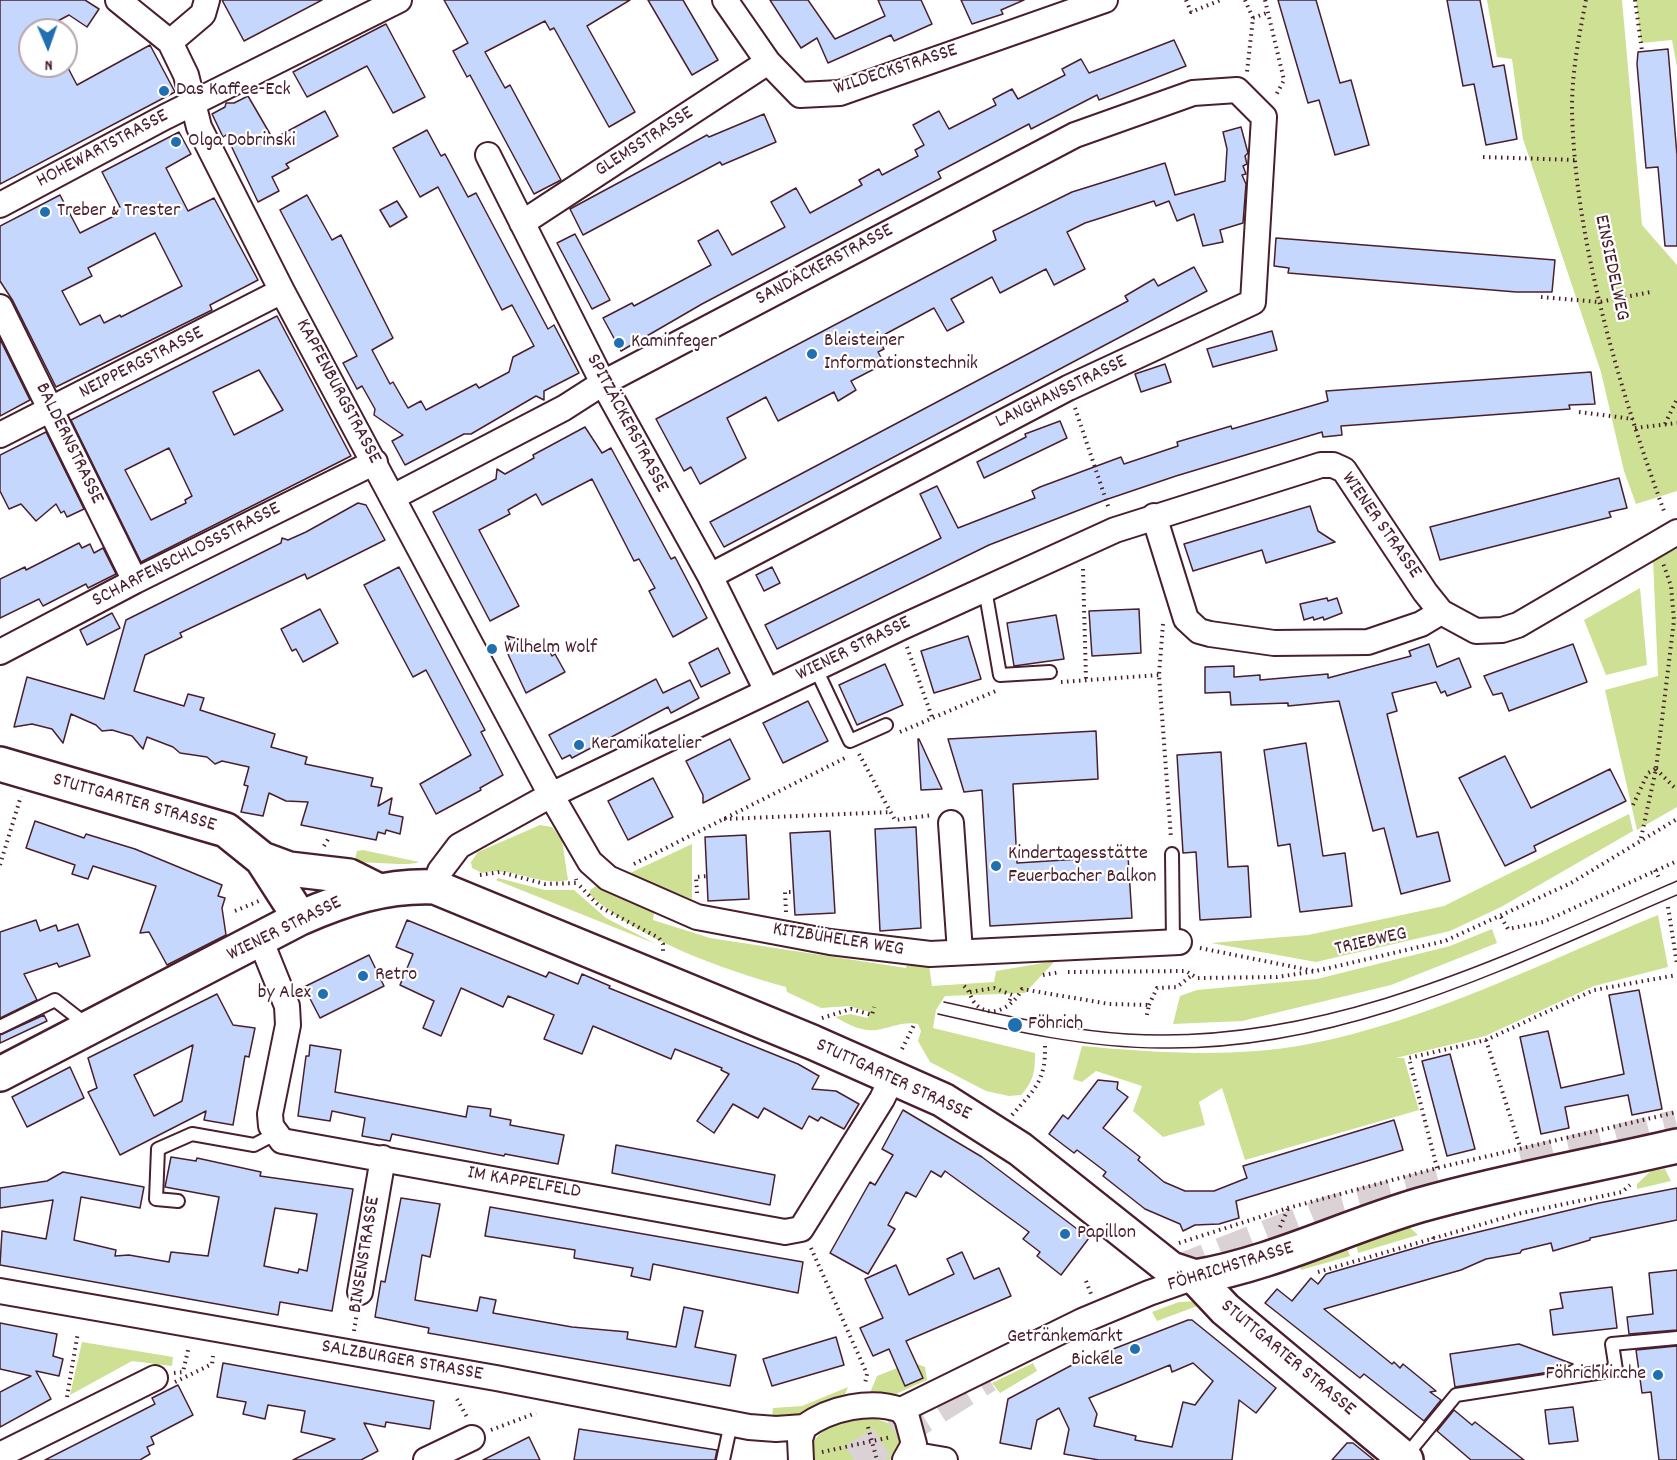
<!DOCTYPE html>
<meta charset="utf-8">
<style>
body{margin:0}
#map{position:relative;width:1677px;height:1460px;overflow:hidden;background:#fff;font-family:Dekko,sans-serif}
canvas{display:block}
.north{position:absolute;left:18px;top:18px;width:60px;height:60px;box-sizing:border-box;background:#fff;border:2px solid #b7a5aa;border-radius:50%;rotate:178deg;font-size:16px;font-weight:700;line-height:24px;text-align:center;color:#4a1f2b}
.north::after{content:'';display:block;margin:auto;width:21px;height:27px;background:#1f6fb2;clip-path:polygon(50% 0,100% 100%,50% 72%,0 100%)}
</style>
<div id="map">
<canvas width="1677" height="1460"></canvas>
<div class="north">N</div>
</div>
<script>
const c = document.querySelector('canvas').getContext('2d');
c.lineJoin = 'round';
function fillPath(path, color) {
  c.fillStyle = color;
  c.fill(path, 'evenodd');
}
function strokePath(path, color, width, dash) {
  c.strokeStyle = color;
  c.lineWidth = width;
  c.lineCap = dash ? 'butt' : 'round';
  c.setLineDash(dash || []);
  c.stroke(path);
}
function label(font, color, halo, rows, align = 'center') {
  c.font = font + ' Dekko,sans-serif';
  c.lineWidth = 4.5;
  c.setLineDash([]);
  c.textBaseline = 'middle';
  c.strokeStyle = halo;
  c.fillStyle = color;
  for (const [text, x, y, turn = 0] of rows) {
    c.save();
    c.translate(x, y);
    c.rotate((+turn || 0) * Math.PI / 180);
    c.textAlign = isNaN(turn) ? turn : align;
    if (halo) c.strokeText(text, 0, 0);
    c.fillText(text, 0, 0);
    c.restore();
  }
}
const green = new Path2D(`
 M1487,0H1622L1642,225L1677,265V491L1636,504L1624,471L1601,372L1523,139L1512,59L1497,57Z
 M1636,0H1677V67L1672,40L1641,43Z
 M1677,549V807L1637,830L1605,690L1658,676L1653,559Z
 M1640,588L1647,665L1606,675L1584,620Z
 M1629,814L1633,831L1501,907L1450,931L1316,962L1211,943L1308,935L1444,906Z
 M540,825L552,827L562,840L568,880C538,887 511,865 482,873L472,868L471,862L478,852Z
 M692,844V899L628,874Z
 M363,850L419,862C409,867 371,861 354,863L357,851Z
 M498,878L545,890H574L606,918L656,944L496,880Z
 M596,886L654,913L653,920L710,938L906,968L907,964L929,965L932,986L994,982L996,971L1055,961L1025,993L945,996L936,1010L933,1028L1035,1053C1035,1071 1034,1081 1021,1095L1009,1096L986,1091L930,1062L918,1041L921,1031L918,1024C903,1021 890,1028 876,1030C861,1032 848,1024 835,1017L850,1014L868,1018L869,1012L849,1006L821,1008L787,992L786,987C721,969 640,940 590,895V890Z
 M1658,915L1668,967L1594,986L1485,1036L1396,1058H1404L1419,1110L1245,1160L1222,1088L1199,1102L1205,1125L1163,1137L1133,1111L1142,1086L1096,1071L1082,1082L1073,1079L1082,1046C1156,1053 1236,1058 1309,1044C1425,1022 1549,960 1658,915Z
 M1492,929L1497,943L1391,985L1242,1021L1173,1024L1180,996L1197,990L1317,979L1450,946Z
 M1665,1169L1671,1181L1637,1189V1184L1651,1171Z
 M1405,1223L1418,1235L1358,1253L1356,1243Z
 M1347,1248L1350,1256L1301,1270L1300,1265Z
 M1198,1301L1200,1305L1157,1321L1152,1312L1179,1302Z
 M82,1342L173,1357L172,1366L132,1361L70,1395Z
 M912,1362L925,1367L927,1380L896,1394L867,1400L877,1376Z
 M1033,1363L1037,1371L1000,1393L992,1383Z
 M848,1387L840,1407L797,1415L772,1417L773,1408L802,1406Z
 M871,1417L900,1427C903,1439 904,1454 889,1460C878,1460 828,1460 813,1460L810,1446C825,1423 846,1420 871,1417Z`);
const building = new Path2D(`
 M0,0H85L99,9L87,27L69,15L41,30H30V66H67L77,85L150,45L175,92L0,184Z
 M222,0H322L244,41Z
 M444,0H630L587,26L635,112L609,127L554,28L550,30L545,21L485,52L505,88L510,85L561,180L534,194L470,75L467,77L453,51L468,43Z
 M648,0H683L718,60L692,75Z
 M770,0H808L835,39L885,16L878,0H921L932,24L894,41L891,35L828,63L817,38L801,48Z
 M961,0H1024L1001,10L1003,14L972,24Z
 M1278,0H1316L1340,83L1351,80L1369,145L1335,155L1319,100L1308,103Z
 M1447,0H1480L1493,67L1504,65L1517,139L1486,145L1474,84L1463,86Z
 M386,24L425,97L393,113L367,66L307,97L293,72Z
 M1174,40L1186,66L1099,100L1097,95L1031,129L1029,124L938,172L941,178L702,304L621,351L603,318L632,303L634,306L711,265L698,241L718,230L732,255L785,227L771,202L796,188L810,213L862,185L859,180L879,169L882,175L918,156L915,150L924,145L913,125L939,111L949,129L996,105L993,99L1012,89L1018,99L1065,75L1062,69L1081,59L1089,73Z
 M1668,49L1677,155V246H1665L1658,167L1646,168L1637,64L1638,52Z
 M248,96L273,139L325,111L338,136L286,164L289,168L272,177L279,191L258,202L226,135L223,137L212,114L225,107L226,103H234Z
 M764,114L776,142L722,165L720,162L583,235L570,209L707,135L709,137Z
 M1241,127L1248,153L1245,156L1247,164L1243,166L1246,174L1242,175L1246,184L1243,223L1220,230L1223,242L1203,246L1194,214L1177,221L1169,201L1156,206L1154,201L1085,223L1067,232L1085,269L1054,285L1046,269L1000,293L992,277L951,299L964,322L947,331L934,308L878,338L884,349L878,352L883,361L876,364L878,367L851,381L856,390L838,401L834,392L778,421L766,397L727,418L746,458L700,484L691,467L684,471L656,419L996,240L993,231L1072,192L1165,163L1175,195L1225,181L1227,149L1223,132Z
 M427,130L441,156L445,154L468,197L476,193L548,329L554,325L579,373L544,391V400L536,396L471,434H464L405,465L392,441L403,435L374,415L375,409L362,386L357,389L343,363L357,356L280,210L307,195L332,240L341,235L393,338L372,350L390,384L393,382L408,408L421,401L426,410L476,384L479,388L509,372L513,357L534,346L512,305L502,310L438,187L420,197L393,148Z
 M179,132L191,154L166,168L188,211L214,198L258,280L210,305L212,310L56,387L13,301L0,281V226L60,195L80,233L114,216L112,211L120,207L102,172ZM155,233L182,286L121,317L120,315L104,323L100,315L80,325L62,291L92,276L88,268Z
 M397,201L407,217L390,227L380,210Z
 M575,234L610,300L592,309L557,243Z
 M1276,238L1555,260L1552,292H1516L1288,273L1289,268L1274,266Z
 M1194,267L1207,291L724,547L710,522L1128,301L1125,296L1154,279L1158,286Z
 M277,316L351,456L141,562L71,420ZM259,370L283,410L234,435L213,392ZM169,448L192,496L185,500L186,503L151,520L125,470Z
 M1272,331L1277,350L1213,367L1207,349Z
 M0,339L30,400L0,416Z
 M1165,364L1171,382L1141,392L1135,374Z
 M1591,372L1595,404L1569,405L1570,409L1341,426L1342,435L1323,437L1322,432L1176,476L1105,500L989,545L777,649L765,625L941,538L920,494L937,486L958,528L1035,498L1032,491L1040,487L1121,457L1124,464L1178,446L1177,442L1231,426L1232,429L1328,401L1326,391Z
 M1060,421L1067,438L984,478L977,462L1026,437L1025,434Z
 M585,427L602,453L611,448L671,559L675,557L707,618L673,637L649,591L655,588L639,559L634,561L592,479L542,505L536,494L508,510L510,514L479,530L519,606L490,621L433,512L496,479L497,469L505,474L534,458L533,455Z
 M46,432L84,509L67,517L64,511L61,513L56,504L36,521L21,504L9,509L0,491V455Z
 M1619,478L1627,508L1609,512L1611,517L1440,560L1430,527Z
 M358,503L366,505L385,540L307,579L305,574L180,633L182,637L145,655L134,691L184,706L188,694L204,698L200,710L275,734L271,747L307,757L305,764L373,778L371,786L382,788L378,806L392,798L389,814L403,817L400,834L386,830L385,834L378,832L376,840L301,825L308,802L286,801L269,793L263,816L241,812L248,786L244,785L249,767L222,761L215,764L207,757L180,753L173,747L147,737L143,749L132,736L112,730L102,731L96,725L71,714L63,743L52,729L32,724L14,727L27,677L104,699L126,620L281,543L282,538L288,540L306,532Z
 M1310,506L1318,531L1335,542L1266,563L1262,550L1193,571L1184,544Z
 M79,543L82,548L90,544L94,553L103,548L116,574L88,588L86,584L43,606L39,599L0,618V579L25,567L26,570Z
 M399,567L485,730L481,732L503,775L480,788L481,790L436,814L420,784L471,755L426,670L413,677L364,585Z
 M772,567L780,583L764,591L756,575Z
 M1327,598L1328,601L1337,598L1342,613L1324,620L1323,617L1314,620L1313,617L1304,620L1300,604Z
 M320,609L338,643L303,662L296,649L292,651L281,629Z
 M1139,609L1141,653L1092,656L1089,611Z
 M112,613L120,628L87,645L80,630Z
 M1056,615L1064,659L1014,666L1007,623Z
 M507,636L531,642L541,652L548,648L552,656L555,654L565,672L526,693L507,652L514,648Z
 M968,636L981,679L934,693L921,651Z
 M1429,644L1437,667L1459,658L1471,687L1447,696L1445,691L1441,693L1436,682L1392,693L1397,711L1387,714L1417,837L1438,832L1450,881L1401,894L1384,828L1373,831L1339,701L1288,706V703L1231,705L1230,692L1205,693V667L1234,666V677L1260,675V680L1328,674V678L1411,656L1409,651Z
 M1573,644L1587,682L1509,711L1502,693L1493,695L1484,676Z
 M718,648L730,673L701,687L689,663Z
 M885,664L903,705L857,725L839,685Z
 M656,679L663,693L690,680L699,698L671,713L668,707L572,758L570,755L562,759L549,735Z
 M808,701L828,741L783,763L763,723Z
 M1096,731L1098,779L1013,784L1017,863L1128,856L1132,918L990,926L982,790L964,792L948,739Z
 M730,739L750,779L703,803V795L686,761Z
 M918,739H919L942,789L921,790Z
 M1306,743L1323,856L1345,853L1352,906L1300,912L1290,844L1278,846L1264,750Z
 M1221,752L1228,867L1248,866L1251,917L1200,920L1196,852L1183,853L1177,755Z
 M1505,756L1531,808L1610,769L1626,801L1534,846L1536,851L1505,866L1459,778Z
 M653,778L673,817L628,840L608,801Z
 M35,821L84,838L86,834L135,849L222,885L218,896L225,898L222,908L226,935L167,965L149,932L140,933L156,886L93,866L88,879L72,874L75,865L26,848Z
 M916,827L921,928L880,931L875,829Z
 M830,831L835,913L795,915L790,833Z
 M746,835L749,899L708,901L705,837Z
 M36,920L40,931L56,925L58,931L78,924L90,956L59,967L57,963L24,974L37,1000L0,1018V932Z
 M407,920L546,977L549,972L578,984L582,974L610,986L609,988L798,1064L819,1076L812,1089L836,1091L859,1104L844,1129L821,1117L818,1121L809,1116L802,1129L764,1108L758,1118L733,1104L714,1133L697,1121L729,1074L721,1070L722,1068L675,1049L671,1059L593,1026L582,1054L544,1039L554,1015L508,996L503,1007L461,988L441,1036L423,1028L434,1001L400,985L413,954L396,947Z
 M369,955L384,986L320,1018L304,987Z
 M1639,990L1662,1109L1632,1115L1628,1095L1565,1107L1569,1128L1541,1134L1520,1037L1548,1031L1561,1088L1624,1074L1609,995Z
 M217,994L233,1025L255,1028L249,1057L245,1056L233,1125L204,1120L206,1111L120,1155L88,1092L97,1088L88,1058ZM193,1045L182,1101L154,1116L134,1075Z
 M44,1015L47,1021L0,1043V1035Z
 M310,1045L341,1050L335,1092L466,1117L468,1106L491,1109L490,1116L511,1120L510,1125L564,1135L558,1164L505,1154L504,1156L392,1134L390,1141L362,1136L365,1118L332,1111L330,1121L298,1116L306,1056H309Z
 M1450,1054L1475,1149L1447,1156L1422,1061Z
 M70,1067L84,1098L27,1127L12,1097Z
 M1098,1080L1118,1082L1117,1089L1128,1097L1103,1128L1140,1157L1138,1160L1164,1182L1185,1191H1214L1247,1178L1243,1166L1394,1120L1403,1150L1236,1201L1239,1218L1219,1224L1195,1225L1183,1231L1180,1224L1145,1209L1103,1176L1106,1172L1077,1150L1074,1153L1049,1134L1063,1115L1068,1119Z
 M903,1110L982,1157L1089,1238L1061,1275L1037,1256L1040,1252L1023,1239L1029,1232L945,1171L941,1177L931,1171L916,1197L906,1192L888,1225L895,1229L868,1274L830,1253L870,1182L875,1185L893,1155L882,1149Z
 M616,1145L775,1175L770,1205L612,1173Z
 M171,1157L196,1161L197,1158L261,1172L260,1176L353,1189L332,1311L280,1302L278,1315L0,1265L2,1231L46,1239L53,1200L0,1208V1188L47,1181L63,1172L144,1187L140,1208L81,1197L74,1240L116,1250L115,1256L129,1255L169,1262L171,1252L208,1256L219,1197L165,1187ZM275,1208L317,1214L307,1271L299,1269L298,1273L264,1266Z
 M1677,1188V1220L1590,1238V1240L1553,1251L1551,1243L1522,1250L1520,1253L1486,1259L1461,1270L1324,1309L1392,1364L1394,1362L1400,1368L1403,1364L1436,1391L1430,1392L1441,1400L1424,1421L1364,1374L1360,1378L1265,1303L1277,1289L1292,1301L1311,1278L1318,1284L1326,1274L1432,1243L1599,1203Z
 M401,1198L440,1204L430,1257L422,1255L415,1300L477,1311L480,1297L496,1300L493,1313L572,1327L628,1332L627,1339L676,1347L684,1307L703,1311L695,1347L736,1355L730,1386L428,1333L429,1328L375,1317L381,1281L385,1282Z
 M490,1207L803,1262L798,1293L653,1264L650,1280L631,1276L633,1268L574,1258L575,1250L485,1236Z
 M962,1252L974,1279L999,1268L1011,1296L906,1341L923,1378L905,1386L889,1349L873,1356L860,1328L883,1318L865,1279L896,1265L909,1295L954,1274L947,1259Z
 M1677,1270V1330L1629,1334L1627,1317L1653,1314L1649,1273Z
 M1612,1287L1617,1328L1553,1335L1550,1310L1563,1308L1560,1293Z
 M1188,1320H1192L1276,1388L1256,1413L1239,1400L1232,1460H1099L1064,1454L1069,1429L1059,1408L1037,1420L1031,1449L1000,1443L1008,1399L1072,1365ZM1193,1363L1213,1381L1195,1405L1183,1402L1172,1447L1135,1440L1136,1436L1094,1426L1097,1414L1089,1398L1170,1365L1172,1372Z
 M0,1323L57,1334L53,1356L63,1359L59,1376L36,1371L51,1399L0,1427V1392L31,1376L0,1369Z
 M836,1337L844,1365L772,1386L763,1359Z
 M1519,1344L1573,1364L1562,1370L1455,1387L1450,1354Z
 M1677,1346V1460H1659L1651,1392L1642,1393L1636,1350Z
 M223,1363L434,1401L430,1429L386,1422L385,1427L364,1423L378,1451L361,1460H293L335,1439L301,1432L305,1411L268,1405L265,1419L243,1414L246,1402L217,1397Z
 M178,1385L193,1415L151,1437L154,1444L147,1447L150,1454L140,1460H45L155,1404L152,1398Z
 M1573,1407L1578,1441L1549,1444L1545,1410Z
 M1454,1410L1472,1425L1475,1422L1524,1460H1471L1437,1431Z
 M579,1429L717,1450L715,1460H574Z
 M529,1437L540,1460H483Z
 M1347,1443H1353L1374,1460H1332Z`);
const primaryTunnel = new Path2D(`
 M1522,1164L1677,1126
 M1176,1272L1330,1212L1440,1184
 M854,1460L987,1376`);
const path = new Path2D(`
 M1186,0L1191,12L1221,0
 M1245,0L1253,18L1247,72
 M1265,0L1284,80L1275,97
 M1586,0C1579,36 1572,71 1572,108C1574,239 1620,391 1665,514
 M1635,0L1642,51
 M1253,18L1269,12
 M1483,157L1575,160
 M1541,297L1599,302L1651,292
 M1075,408L1109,509
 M1579,412L1633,419
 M1665,424L1677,399
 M1635,428L1677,423
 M1083,569L1086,679
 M1163,624L1159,675L1171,838
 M907,647L932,717
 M1061,682L1159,675
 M900,732L998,690
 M859,754L895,820L933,815
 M1656,769L1677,790
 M1633,805L1648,773L1655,769
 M724,819L892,812
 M1641,838L1656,769L1674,620L1671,586L1663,563
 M324,846L330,836
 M634,864L847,757
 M0,865L21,796
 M1655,870L1660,880
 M480,875L500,872L545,884L577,883L576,879
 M580,886L600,907L659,938L663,944V952
 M697,893L696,877L707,876
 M1668,907L1677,964
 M235,911L259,901
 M786,912L785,892H793
 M1501,917L1508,929L1543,922L1677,861
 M1200,948L1314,971
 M1068,972L1186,971L1197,978L1277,977L1316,971L1445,941L1571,883L1677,819
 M1043,975L1060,972
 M964,986C970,991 970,997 974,1002C990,1022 1014,1006 1022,989L1109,1004L1149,1005L1146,1019
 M970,992L994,988L1012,995L1009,1002
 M1149,1005L1157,988L1177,987L1192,975
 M822,1018L851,1009L872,1015L874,1007
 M1486,1040L1520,1147
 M902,1049L914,1025
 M1012,1115C1034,1090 1046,1081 1045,1046
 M1437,1168L1409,1058L1486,1040L1594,990L1677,975
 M1280,1227L1288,1209
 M1433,1237L1435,1242
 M1179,1243L1288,1208L1437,1168L1677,1112
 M811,1248L867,1374L865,1384
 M1318,1272L1517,1214L1622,1192L1630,1185
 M1086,1281L1091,1294
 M354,1331L357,1312
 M174,1373L183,1372L189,1346
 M175,1382L212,1364L213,1356
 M67,1397L78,1332
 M457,1399L468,1419
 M868,1427L877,1460
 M491,1430L536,1413
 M822,1452L891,1437`);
const lane = new Path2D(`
 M985,589L1000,675L1050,672
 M816,669L850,741L886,725
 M1172,854L1173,942
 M0,1027L55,1000L87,1025
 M178,1201L156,1199L158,1149L192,1134L254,1145L275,1134
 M1404,1458L1456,1395L1616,1370L1612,1344L1677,1338
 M723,1460L731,1423`);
const street = new Path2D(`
 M118,0L170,42L186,75L199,127L282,291L551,795L590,862L608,878L697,917L830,942L930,954L1179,942
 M725,0L768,62L800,95L840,93L1105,0
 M170,42L203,14L207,0
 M488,155L603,383L710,576L767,691
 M0,205L165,117L399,0
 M522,223L768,62
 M0,307L135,581
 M0,435L282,291
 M393,497L564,408L603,383L1075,135L1193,93L1237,90L1264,117L1253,302L1068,388L710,576
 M1154,516L1186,619L1199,631L1210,634L1274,643L1368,642L1421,624L1441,612
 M0,652L135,581L375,462
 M951,823L960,952
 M435,887L440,871L459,846L551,795L900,628L1115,530L1321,465H1333L1344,470L1425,592L1441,612L1476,631L1502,630L1518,625L1677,532
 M260,939L287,1006L288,1025L270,1114L271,1126L282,1141L785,1232L801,1229L882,1099L893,1076
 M0,1291L496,1378L749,1427L776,1429L804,1427
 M360,1292L383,1158
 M901,1410L907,1418L914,1444L905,1460
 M804,1427C830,1408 871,1399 901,1410L1082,1321L1149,1293L1195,1277
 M910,1454L945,1460
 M0,1455L155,1378
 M426,1460L472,1438
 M801,1460L800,1439L804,1427`);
const secondary = new Path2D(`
 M0,764L226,830L262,859L300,918
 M262,859L289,869L349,876L377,890
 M0,1074L300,918C344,899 385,885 435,887L812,1042L943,1100L1020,1149L1171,1269L1195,1277L1225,1309L1406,1460
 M1195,1277C1272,1264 1345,1227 1420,1205C1504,1181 1591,1166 1677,1146`);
const tram = new Path2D(`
 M944,1002C1004,1015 1065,1030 1127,1034C1323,1046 1502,957 1677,881
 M938,1014C1012,1031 1086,1048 1162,1048C1346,1051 1512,965 1677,895`);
const markers = [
 [164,91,6,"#1f6fb2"],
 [176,142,6,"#1f6fb2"],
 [45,212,6,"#1f6fb2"],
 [619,343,6,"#1f6fb2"],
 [812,354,6,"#1f6fb2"],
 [492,649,6,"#1f6fb2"],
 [579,745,6,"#1f6fb2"],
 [996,866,6,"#1f6fb2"],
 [363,976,6,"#1f6fb2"],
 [323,994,6,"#1f6fb2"],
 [1015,1025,8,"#1f6fb2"],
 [1065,1234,6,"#1f6fb2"],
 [1135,1349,6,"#1f6fb2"],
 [1658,1375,6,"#1f6fb2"]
];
const streetNames = [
 ["WILDECKSTRASSE",896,71,-18],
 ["GLEMSSTRASSE",645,143,-33],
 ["HOHEWARTSTRASSE",103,150,-28],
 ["SANDÄCKERSTRASSE",825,266,-28],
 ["EINSIEDELWEG",1610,268,78],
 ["NEIPPERGSTRASSE",142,364,-27],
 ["KAPFENBURGSTRASSE",337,392,62],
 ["LANGHANSSTRASSE",1062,393,-26],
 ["SPITZÄCKERSTRASSE",626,424,62],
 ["BALDERNSTRASSE",68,444,64],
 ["WIENER STRASSE",1380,526,55],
 ["SCHARFENSCHLOSSSTRASSE",187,556,-27],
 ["WIENER STRASSE",854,650,-26],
 ["STUTTGARTER STRASSE",134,804,16],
 ["WIENER STRASSE",285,930,-26],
 ["KITZBÜHELER WEG",838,941,9],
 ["TRIEBWEG",1371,943,-13],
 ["STUTTGARTER STRASSE",893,1081,25],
 ["IM KAPPELFELD",524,1184,10],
 ["BINSENSTRASSE",366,1255,-81],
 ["FÖHRICHSTRASSE",1231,1268,-17],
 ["STUTTGARTER STRASSE",1287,1359,40],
 ["SALZBURGER STRASSE",402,1362,10]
];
const poiNames = [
 ["Das Kaffee-Eck",176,91],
 ["Olga Dobrinski",188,142],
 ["Treber & Trester",57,212],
 ["Bleisteiner",824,342],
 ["Informationstechnik",824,365],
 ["Kaminfeger",631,343],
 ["Wilhelm Wolf",504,649],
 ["Keramikatelier",591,745],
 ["Kindertagesstätte",1008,855],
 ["Feuerbacher Balkon",1008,878],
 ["Retro",375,976],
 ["by Alex",311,994,"right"],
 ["Föhrich",1028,1025],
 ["Papillon",1077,1234],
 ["Getränkemarkt",1123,1338,"right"],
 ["Bickele",1123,1361,"right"],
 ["Föhrichkirche",1646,1375,"right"]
];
fillPath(green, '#cde094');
fillPath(building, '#c6d7fd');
strokePath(building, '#4a1f2b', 1.5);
strokePath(primaryTunnel, '#dbd2d5', 33, [33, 16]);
strokePath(lane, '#4a1f2b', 16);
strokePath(street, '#4a1f2b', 28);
strokePath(secondary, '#4a1f2b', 38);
strokePath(path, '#4a1f2b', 4, [1.5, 4.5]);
strokePath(lane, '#fff', 12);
strokePath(street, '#fff', 24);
strokePath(secondary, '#fff', 33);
strokePath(tram, '#4a1f2b', 1.5);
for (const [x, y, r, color] of markers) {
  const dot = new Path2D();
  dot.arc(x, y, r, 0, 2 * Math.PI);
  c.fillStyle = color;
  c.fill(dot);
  strokePath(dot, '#fff', 2);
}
label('20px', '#4a1f2b', '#fff', streetNames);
label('20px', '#4a1f2b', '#fff', poiNames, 'left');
</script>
